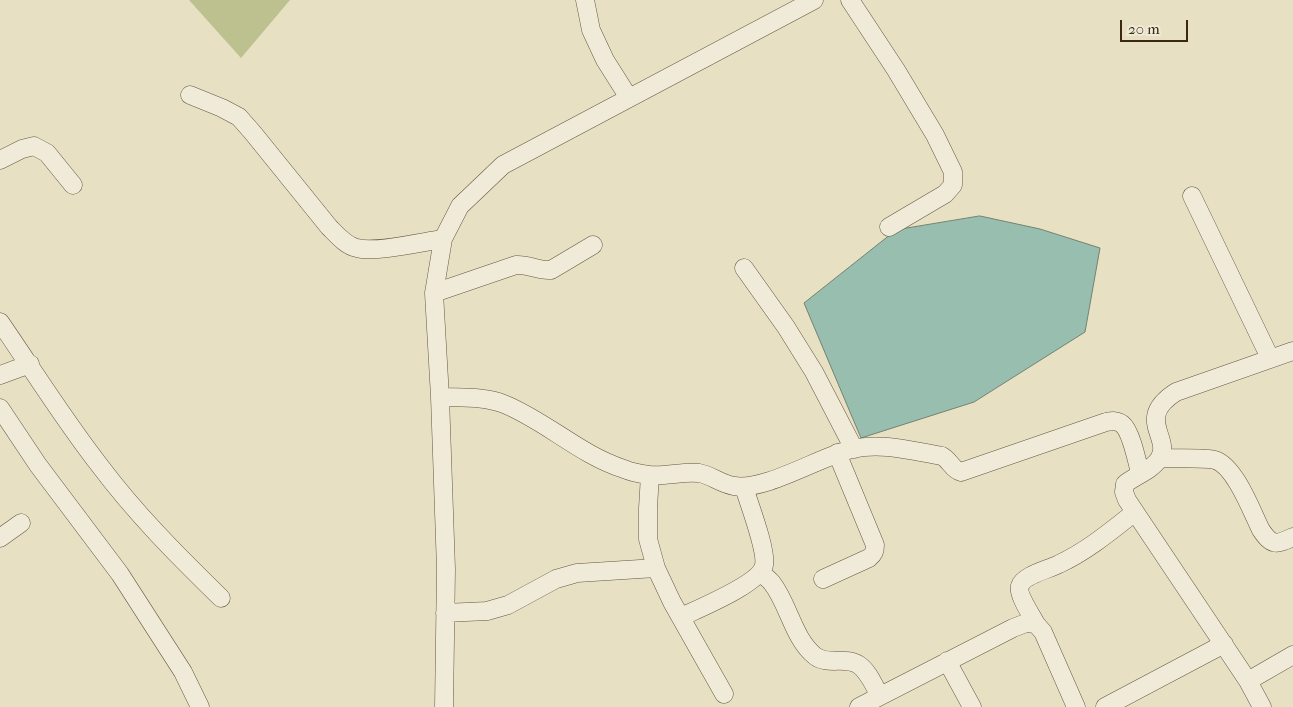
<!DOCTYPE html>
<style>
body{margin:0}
#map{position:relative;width:1293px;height:707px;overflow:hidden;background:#e7e0c3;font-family:"IM FELL French Canon",serif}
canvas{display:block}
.scale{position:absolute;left:1120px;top:20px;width:68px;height:22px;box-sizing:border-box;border:2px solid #3b2714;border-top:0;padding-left:6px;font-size:15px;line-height:18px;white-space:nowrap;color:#3b2714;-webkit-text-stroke:4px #efebd8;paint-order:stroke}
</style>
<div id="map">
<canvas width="1293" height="707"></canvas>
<div class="scale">20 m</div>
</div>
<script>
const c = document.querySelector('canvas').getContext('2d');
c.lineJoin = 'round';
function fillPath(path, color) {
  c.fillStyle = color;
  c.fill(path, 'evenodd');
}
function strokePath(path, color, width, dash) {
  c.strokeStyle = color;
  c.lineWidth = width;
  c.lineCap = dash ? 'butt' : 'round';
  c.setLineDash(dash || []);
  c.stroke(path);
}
const green = new Path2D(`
 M189,0H290L241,58Z`);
const water = new Path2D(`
 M980,216L1040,229L1100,248L1085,332L974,402L861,438L804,303L896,230Z`);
const minor = new Path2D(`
 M585,0L591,30L605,60L629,98
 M850,0L896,70L935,135L953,172V185L945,194L889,227
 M190,95L222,108L239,117L253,133L329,227C337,235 346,246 357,248C376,253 422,242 443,239
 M0,160L22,149L34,146L47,153L73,185
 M1192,196L1270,358
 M744,268L786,327L814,372L854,449
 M434,293L516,265C529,264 537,271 551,270L593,245
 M0,322C33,370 64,420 100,466C136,514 178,556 221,598
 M0,375L30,364
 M440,397C461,398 484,396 504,404C546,421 580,455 624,469C631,472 641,474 649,475C665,477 683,471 699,473C711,475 721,484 734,486C766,491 819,457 852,449C882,442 912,451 942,456C950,460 952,470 961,472L1106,422C1112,421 1117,420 1122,424C1131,431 1137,461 1140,473
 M0,408L38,465L120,574L183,672L200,707
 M1160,458C1175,459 1201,457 1215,460C1235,466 1252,512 1261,530C1272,546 1276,545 1293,537
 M650,475L648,508V539L656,568L672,602L724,694
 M0,538L21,523
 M761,573C764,576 769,579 772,583C789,605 793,638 815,656C828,666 846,656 859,665C869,672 874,686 880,696
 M823,579L869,558C874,554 875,551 875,545L837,453
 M445,613L487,611L508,605L556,579L577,573L656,568
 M681,617C698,609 761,583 764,565C767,550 749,504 744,487
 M1036,624C1032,616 1017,594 1020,586C1023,575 1050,569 1059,564C1087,551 1111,531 1135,512
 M947,661L972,707
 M1248,681L1293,655
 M444,707L446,569L440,397L434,293L443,239L460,206L503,165L814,0
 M859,707L1013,628L1026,623L1036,624L1043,632L1076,707
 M1105,707L1224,644
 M1262,707L1248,681L1127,500L1124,492L1125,484C1135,476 1152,470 1159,459C1173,438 1134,419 1176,392L1293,351`);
fillPath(green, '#bcc18f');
fillPath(water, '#97beaf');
strokePath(water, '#728271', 1);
strokePath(minor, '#665540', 19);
strokePath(minor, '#efebd8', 18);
</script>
